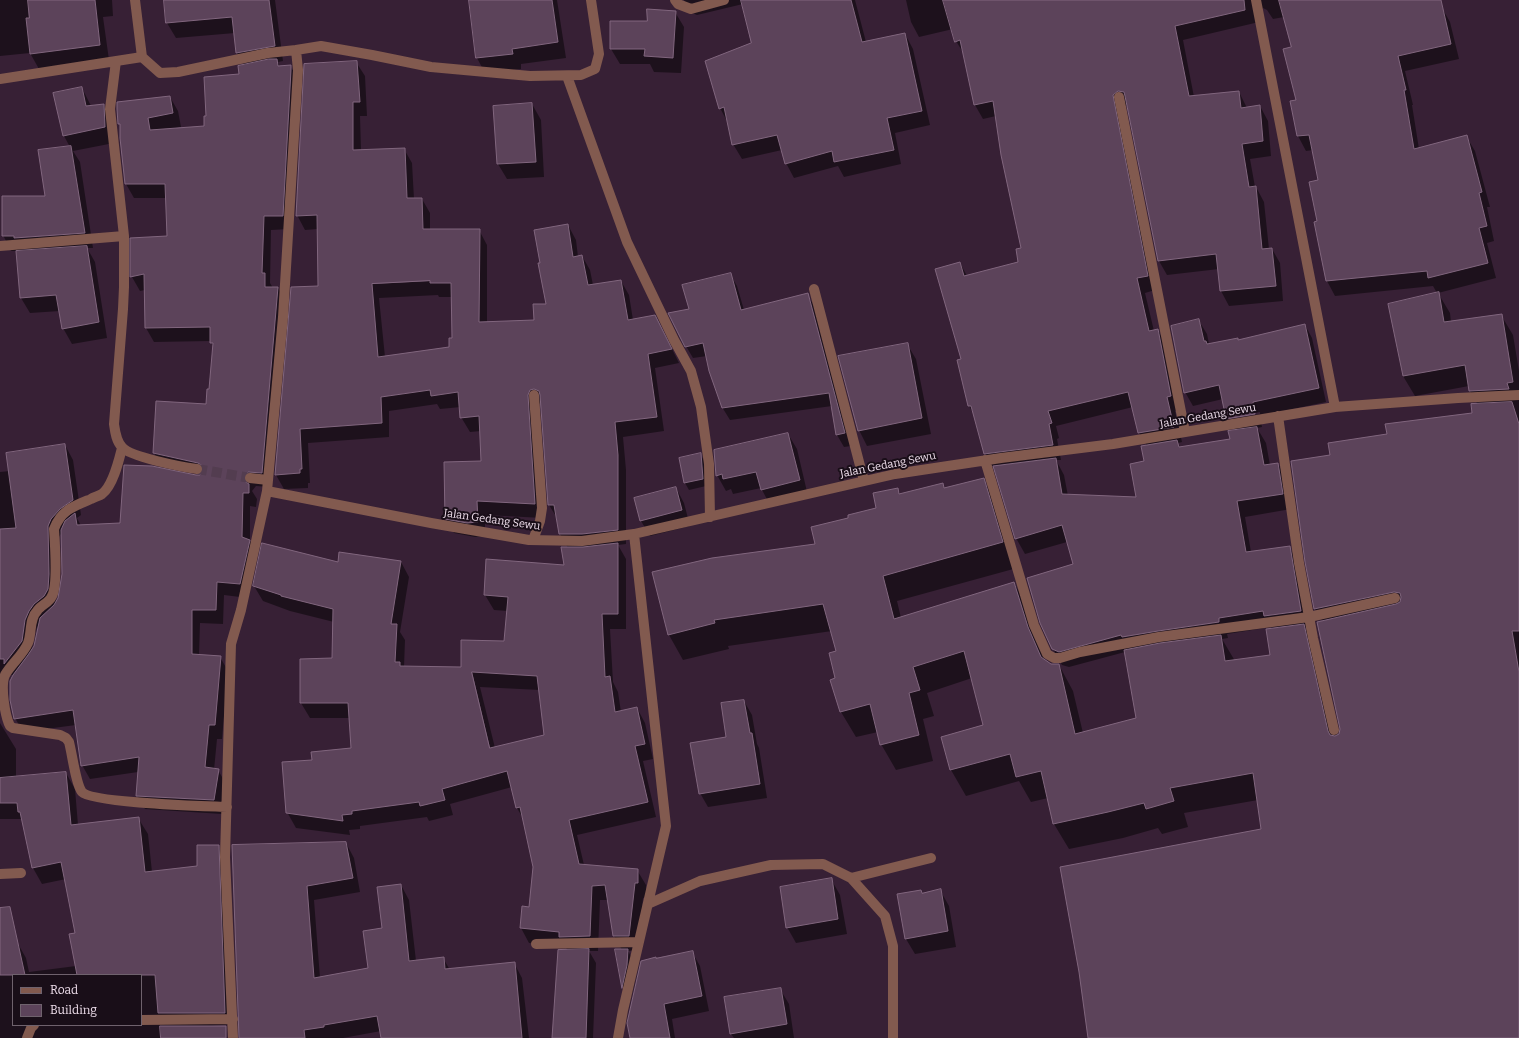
<!DOCTYPE html>
<style>
body{margin:0}
#map{position:relative;width:1519px;height:1038px;overflow:hidden;background:#372035;font-family:Bitter,serif}
canvas{display:block}
.legend{position:absolute;left:12px;top:974px;width:130px;height:52px;box-sizing:border-box;background:#190e18;border:1px solid #6f626d;margin:0;padding:5px 7px;list-style:none;font-size:12px;color:#efdfec}
.legend li{display:flex;align-items:center;gap:8px;height:20px}
.legend b{width:20px;border:1px solid #6f626d}
</style>
<div id="map">
<canvas width="1519" height="1038"></canvas>
<ul class="legend">
<li><b style="height:5px;background:#825a4f"></b>Road</li>
<li><b style="height:11px;background:#5c435a"></b>Building</li>
</ul>
</div>
<script>
const c = document.querySelector('canvas').getContext('2d');
c.lineJoin = 'round';
function fillPath(path, color) {
  c.fillStyle = color;
  c.fill(path, 'evenodd');
}
function strokePath(path, color, width, dash) {
  c.strokeStyle = color;
  c.lineWidth = width;
  c.lineCap = dash ? 'butt' : 'round';
  c.setLineDash(dash || []);
  c.stroke(path);
}
function label(font, color, halo, rows, align = 'center') {
  c.font = font + ' Bitter,serif';
  c.lineWidth = 4;
  c.setLineDash([]);
  c.textBaseline = 'middle';
  c.strokeStyle = halo;
  c.fillStyle = color;
  for (const [text, x, y, turn = 0] of rows) {
    c.save();
    c.translate(x, y);
    c.rotate((+turn || 0) * Math.PI / 180);
    c.textAlign = isNaN(turn) ? turn : align;
    if (halo) c.strokeText(text, 0, 0);
    c.fillText(text, 0, 0);
    c.restore();
  }
}
const shadow = new Path2D(`
 M0,0H112L113,16L103,17L109,60L39,69L30,53L0,56Z
 M165,0H275L283,61L278,62L280,67L290,66L299,80L290,229L271,230L270,283L273,288H278L286,302L270,487L256,486L252,491L257,499L256,507L250,506V541L257,555L248,598L224,595L223,624L200,623L199,655L220,657L228,671L222,739H217L214,770H218L226,784L222,814L145,809L137,795L138,772L90,779L82,765L76,725L23,732L15,718L13,677L11,674H0V472L10,471L65,445L73,460L81,515L77,518L81,526L121,524L196,476L202,475L162,467L154,453L207,405L210,390L213,347L211,341L154,342L146,328L145,290L140,291L132,277L168,236L167,198H134L126,184L121,127L118,109L170,97L178,111L181,127L176,128V129L205,127L207,117L240,75L245,66L237,53L235,33L176,38L167,23ZM62,532L63,574L61,593L55,606L57,589L56,542ZM40,624L35,646L31,653L34,636L37,627Z
 M470,0H557L566,58L521,64V69L485,73L477,58Z
 M684,0H855L866,42L905,34L913,49L930,125L895,133L901,164L844,177L838,166L794,178L786,163L782,150L742,159L733,144L728,123L720,108L752,43L743,4L697,15L690,12Z
 M906,0H1400L1442,8L1450,22L1459,59L1405,71L1413,105H1412L1419,149L1466,136L1475,151L1490,207H1487L1494,241L1487,243L1496,278L1438,293L1450,313L1451,322L1501,315L1513,335L1519,371V1038H1089L1262,830L1258,800L1184,813L1188,827L1162,834L1158,828L1123,838L1069,849L1054,824L1048,798L1031,802L1019,781L966,796L951,770L942,737L984,726L972,678L927,693L934,716L923,719L933,761L896,770L881,744L878,732L856,737L841,712L836,679L838,652L832,631L728,646L729,649L683,660L669,635L816,545L850,519L877,509L897,489L901,495L943,484L945,489L983,479L998,505L1017,568L897,601L901,618L1014,583L1029,609L1045,661L1050,665H1059L1073,691L1083,733L1137,719L1125,652L1069,667L1062,665L1053,649L1074,564L1067,542L1025,554L1016,538L995,468H994L985,453L974,414L969,406L959,361L962,360L960,263L967,276L1020,262L1022,249L996,116L983,119L975,105L964,54L956,41L953,29L919,37L911,22ZM1263,8L1267,10L1273,19L1284,17L1292,48L1297,101L1298,136L1306,151L1313,150L1319,181L1318,222L1327,281L1335,296L1433,286L1437,293L1389,305L1403,376L1415,396L1469,386L1470,391L1478,405L1473,413L1388,435L1331,455L1306,562L1315,609L1323,622L1341,733L1337,736L1318,651L1305,628L1310,627L1299,563L1289,547L1251,552L1245,517L1291,509L1287,479L1278,464L1270,465L1266,443L1257,428L1262,427L1260,416L1326,402L1312,338L1305,325L1238,341L1209,344L1207,334L1199,321L1185,392L1193,406L1223,399L1227,418L1235,431L1231,440L1181,448L1178,443L1182,442L1175,411L1179,410L1166,345L1158,330L1154,331L1145,293L1155,290L1123,106H1128L1159,261L1167,275L1219,269L1221,291L1229,306L1283,301L1280,263L1272,249H1269L1264,202L1256,187H1255L1250,159L1271,156L1268,121L1260,106L1247,108L1239,92L1194,97L1183,40L1259,22L1258,13ZM1133,407L1139,433L1147,446L1146,461L1138,498L1068,496L1064,475L1056,460H1061L1057,439L1059,438L1056,426ZM1260,412V414L1230,419V417ZM1271,627L1272,629V656L1235,661L1222,639L1228,638L1227,634Z
 M675,12L684,27L681,73L654,72L650,64H620L611,49L647,22Z
 M356,62L365,76L367,116H360L361,150L404,149L412,163L414,199H422L430,213V230H479L487,245V322L535,321L547,305L568,225L576,240L578,257L582,256L590,270L593,285L621,281L629,295L633,320L663,331L679,363L655,368L664,431L623,437L626,470V544L618,545L626,559V629H610L613,682L618,692L621,712L637,708L645,723L653,759L643,761L656,817L577,835L584,865L637,870L646,885V897L643,898L638,950L628,951L636,965L635,981L630,1001L623,987L616,950H622L614,936L608,900H600L598,951H589L596,963L593,1038H554L568,951L565,946L529,943L521,928L530,908L534,867L524,820L517,808L512,787L450,804L453,815L429,821L427,817L360,826V829L349,830L350,835L296,828L287,812L313,761L352,749L350,718H310L301,703V660L333,659L334,622L290,611L263,601L254,586L263,545L338,563L401,562L409,577L400,632L405,640L404,667L462,668L505,642L508,611L494,610L485,595L487,560L565,566L568,548L560,534L557,518L549,505L542,403L538,404L543,518L485,515V536L475,537L454,533L446,519L482,462L481,431L470,432L461,417V407L440,409L437,404L389,411V437L308,443L310,483H308V488L284,489L276,475L292,288L319,287L318,229L305,230L297,215ZM438,295L439,297H452L454,339L450,348L385,357L379,298ZM480,687L540,690L546,736L495,748Z
 M82,88L91,106L104,105L112,120L114,143L73,151L80,162L93,248H87L95,262L107,338L72,344L63,328L60,311L30,313L21,298L17,251H11L3,235L46,197L70,147L64,136L54,94Z
 M532,104L541,120L544,177L507,179L498,164Z
 M730,274L737,286L744,310L807,294L814,306L851,446L844,447L837,435L832,406L730,420L722,407L707,356L693,358L686,346L690,310Z
 M907,344L916,359L931,434L867,446L859,430Z
 M788,434L797,449L808,496L770,505L761,488L733,494L731,489L726,491L717,475Z
 M700,454L705,462L706,486L689,490L685,483Z
 M676,488L684,503L690,526L650,536L641,521L635,499Z
 M744,701L752,715L757,744L759,748L767,798L708,807L700,793Z
 M0,723L16,749V778L66,773L75,789L78,825L138,818L148,834L152,872L198,867L218,846L228,862L234,1024L212,1026L210,1038H0V945L17,942L26,958L29,972L76,966V934L66,879L42,884L33,868L23,819H0ZM13,975H141V1025H13Z
 M346,843L354,858L360,892L314,900L320,978L369,969L383,929L401,885L409,900L416,961L443,958L450,970L514,963L522,978L529,1038H382L381,1031L343,1038H254L233,845Z
 M831,879L840,895L847,934L796,943L787,927Z
 M940,890L949,906L956,947L915,954L906,939Z
 M692,952L700,966L709,1011L672,1019L675,1038H631L656,959Z
 M780,989L789,1004L794,1038H734L731,1034Z`);
const building = new Path2D(`
 M28,0H95L100,45L30,54L26,18H29Z
 M164,0H269L275,46L236,53L232,17L166,23Z
 M469,0H552L558,42L512,49L513,54L476,58Z
 M741,0H851L862,42L905,33L922,111L887,118L894,150L834,162L832,151L785,164L777,135L732,145L724,107L719,109L705,61L751,43Z
 M943,0H1244L1245,10L1175,26L1189,96L1239,91L1241,108L1260,105L1263,141L1242,144L1249,187L1256,186L1262,249L1272,248L1276,286L1220,291L1216,254L1158,261L1125,96L1124,92L1118,91L1113,95L1148,276L1137,278L1149,331L1158,329L1171,396L1167,397L1174,427L1138,433L1128,392L1048,411L1052,423L1049,424L1053,445L984,454L971,406H968L957,360L961,359L935,269L960,262L964,276L1018,262L1016,249L1021,248L1001,155L993,101L974,105L960,40L955,42Z
 M1279,0H1441L1451,44L1398,56L1406,90H1404L1414,149L1467,135L1482,192L1479,193L1487,226L1479,228L1488,263L1428,278L1427,271L1326,281L1314,222L1317,221L1309,182L1318,180L1309,135L1297,136L1290,101L1296,100L1283,49L1291,47Z
 M647,9L676,11L673,58L644,56L645,49H610V21H647Z
 M269,59H277L278,66L291,65V70L283,216H264L262,273H265V287H278L262,473L248,472L244,477V481L249,484V493H243L242,537L250,540L240,584L217,582L216,610H192V654L221,656L215,725H209L205,767L219,769L214,800L136,796L139,757L81,766L73,710L14,719L10,700V681L13,675L28,655L34,646L40,618L54,605L58,598L62,574L61,530L65,521L75,513L77,525L120,523L124,465L152,466L196,475H200L203,470V466L198,463L153,453L156,401L206,404L207,389H209L213,343H210V327L145,328L144,274L130,277V238L167,236L165,184H125L120,138V124H118L117,109V102L170,96L173,113L148,118L150,130L204,126V116H206L204,77L239,74L238,66Z
 M357,61L360,102H353V150L405,148L407,198H422L423,229H480L479,322L534,320L533,304H546L538,263H540L534,230L568,224L573,257L582,255L588,285L621,280L628,320L655,315L672,349L648,354L657,417L615,422L618,455V530L582,534H559L554,505H548L540,395L539,391L534,389L530,390L528,395L535,504L477,501L478,522L467,523L445,519L444,462L481,461L479,416L460,418L458,392L431,396L430,390L381,397L382,423L300,429L302,469H300V473L275,475L291,287L318,286L317,215L296,216L304,64ZM430,281V283H451L452,338H449V347L378,357L372,284Z
 M82,87L86,106L104,104L105,127L63,136L53,93Z
 M532,103L536,162L497,164L493,106Z
 M71,146L85,233L14,238V236H2V196H45L38,150Z
 M87,246L99,322L62,329L56,295L20,298L16,251Z
 M731,273L741,310L808,293L845,433L836,435L829,393L722,408L709,371L703,343L685,347L668,313L689,309L682,285Z
 M1439,292L1444,322L1502,314L1513,382L1507,383L1509,389L1469,391L1465,365L1403,376L1388,304Z
 M1199,319L1204,341H1206L1207,344L1238,338V340L1305,324L1319,388L1253,402L1255,414L1226,419L1219,385L1184,393L1171,326Z
 M908,343L922,418L858,431L838,356Z
 M1512,402L1519,424V631H1512L1519,672V1038H1088L1079,972L1060,867L1261,829L1253,773L1170,788L1174,801L1146,809L1144,803L1108,812L1053,824L1041,771L1016,777L1010,754L950,770L941,737L983,725L964,651L913,667L920,690L909,693L919,735L880,745L870,704L840,712L830,680L835,678L829,653L836,651L823,604L714,620L715,623L668,635L652,572L712,558L815,544L811,527L848,518V515L876,508L873,493L898,488L899,494L943,483L944,488L984,478L1003,542L883,576L894,619L1014,582L1028,627L1041,657L1051,664H1059L1075,734L1136,718L1124,650L1160,643L1221,635L1225,661L1270,655L1266,629L1304,624L1328,731L1330,735L1335,736L1339,734L1340,729L1317,622L1396,604L1400,602L1401,597L1400,593L1394,592L1314,609L1305,562L1291,461L1330,455L1328,443L1387,434L1385,424L1472,413L1471,404Z
 M1257,427L1264,465L1278,463L1283,494L1237,501L1246,552L1290,546L1301,611L1264,616L1263,611L1219,618V622L1158,631L1122,637L1121,635L1059,652L1052,649L1040,623L1027,578L1073,564L1062,525L1015,539L993,466L1056,458L1062,494L1136,497L1130,464L1144,461L1141,446L1177,440L1179,447L1230,439L1228,431Z
 M788,433L800,480L761,490L756,472L723,479L722,474L716,476L714,450Z
 M65,444L73,500L60,509L51,519L48,526L49,574L48,589L44,596L34,604L29,611L25,620L22,641L4,664V659H0V529L16,528L6,453Z
 M701,453L703,479L684,483L679,458Z
 M676,487L682,510L640,521L634,498Z
 M262,543L338,562L339,552L401,561L391,624H397L395,662H400V666L461,667V640L504,641L508,597L484,595L486,559L564,565L561,547H583L618,543V614H602L605,677L610,676L615,712L637,707L645,744L635,746L648,802L569,820L579,864L638,869V883H635L629,936H613L605,885L592,886L590,936L559,937V932L520,928L522,906L529,907L533,867L520,807L516,808L507,771L442,789L445,800L420,806L419,802L352,811V814L342,815L343,821L286,813L282,762L312,760L311,752L351,748L348,703H300V659L332,658L333,609L281,596V595L253,586ZM472,672L537,676L544,735L490,748Z
 M744,700L750,733H752L760,784L699,794L690,743L726,737L721,703Z
 M66,772L71,825L139,817L145,872L197,866V845H219L225,1013H158L155,975H77L69,934L75,933L61,862L32,868L20,812H18L17,803H0V778Z
 M346,842L353,878L307,886L314,978L368,968L363,931L382,928L377,887L401,884L409,961L444,957L445,969L515,962L522,1038H381L377,1016L324,1025V1027L304,1030L305,1038H239L232,845Z
 M832,878L838,919L786,928L780,887Z
 M941,889L948,931L905,939L897,894L921,890L922,893Z
 M10,907L25,975H0V908Z
 M589,949L586,1038H552L558,950Z
 M615,949H628L627,965L622,988Z
 M693,951L702,996L664,1004L670,1038H630L627,1023L641,961L656,957V958Z
 M781,988L787,1024L730,1034L724,997Z
 M160,1026H226V1038H161Z`);
const streetTunnel = new Path2D(`
 M197,469L250,478`);
const street = new Path2D(`
 M135,0L142,57L160,73L178,72L268,53L296,50L298,70L283,317L267,491L241,610L231,644L225,857L233,1038
 M675,0L678,4L691,9L724,0
 M1256,0L1335,407
 M296,50L321,46L372,55L431,67L530,76L581,75L595,69L599,54L591,0
 M116,61L110,109L124,236V287L123,309L114,424C115,431 116,441 122,447C130,457 182,467 197,469
 M567,76L627,242L674,340L691,371L701,407L709,464L710,517
 M0,79L142,57
 M1119,97L1185,432
 M0,246L124,236
 M814,289L864,481
 M1278,416L1299,563L1313,638L1334,730
 M122,448C119,460 113,486 102,494C99,496 94,497 91,499C74,506 61,510 54,529C55,544 58,585 52,596C49,603 41,605 37,611C29,619 32,633 28,643C23,655 11,664 5,675C0,686 5,716 10,726L13,728L60,735L66,738L69,742C72,753 76,785 82,792C92,803 206,806 227,807
 M985,460L1034,625L1047,654L1054,658H1060L1080,652L1159,637L1309,617L1395,598
 M250,478L268,480
 M267,491L431,523L529,540L582,541L634,534L895,474L1001,458L1113,444L1335,407L1458,398L1519,395
 M533,540L540,521L542,508L534,395
 M0,874L21,873
 M851,878L931,858
 M648,904L700,881L771,865L823,864L851,878L885,916L893,946V1038
 M536,944L639,942
 M141,1020L233,1019
 M27,1038L31,1028L34,1025
 M618,1038L623,1010L666,826L634,534`);
const streetNames = [
 ["Jalan Gedang Sewu",1208,416,-10],
 ["Jalan Gedang Sewu",888,465,-11],
 ["Jalan Gedang Sewu",492,520,8]
];
fillPath(shadow, '#0007');
fillPath(building, '#5c435a');
strokePath(building, '#81667e', 1);
strokePath(streetTunnel, '#533d50', 10, [10, 5]);
strokePath(street, '#825a4f', 10);
label('11px', '#efdfec', '#190e18', streetNames);
</script>
